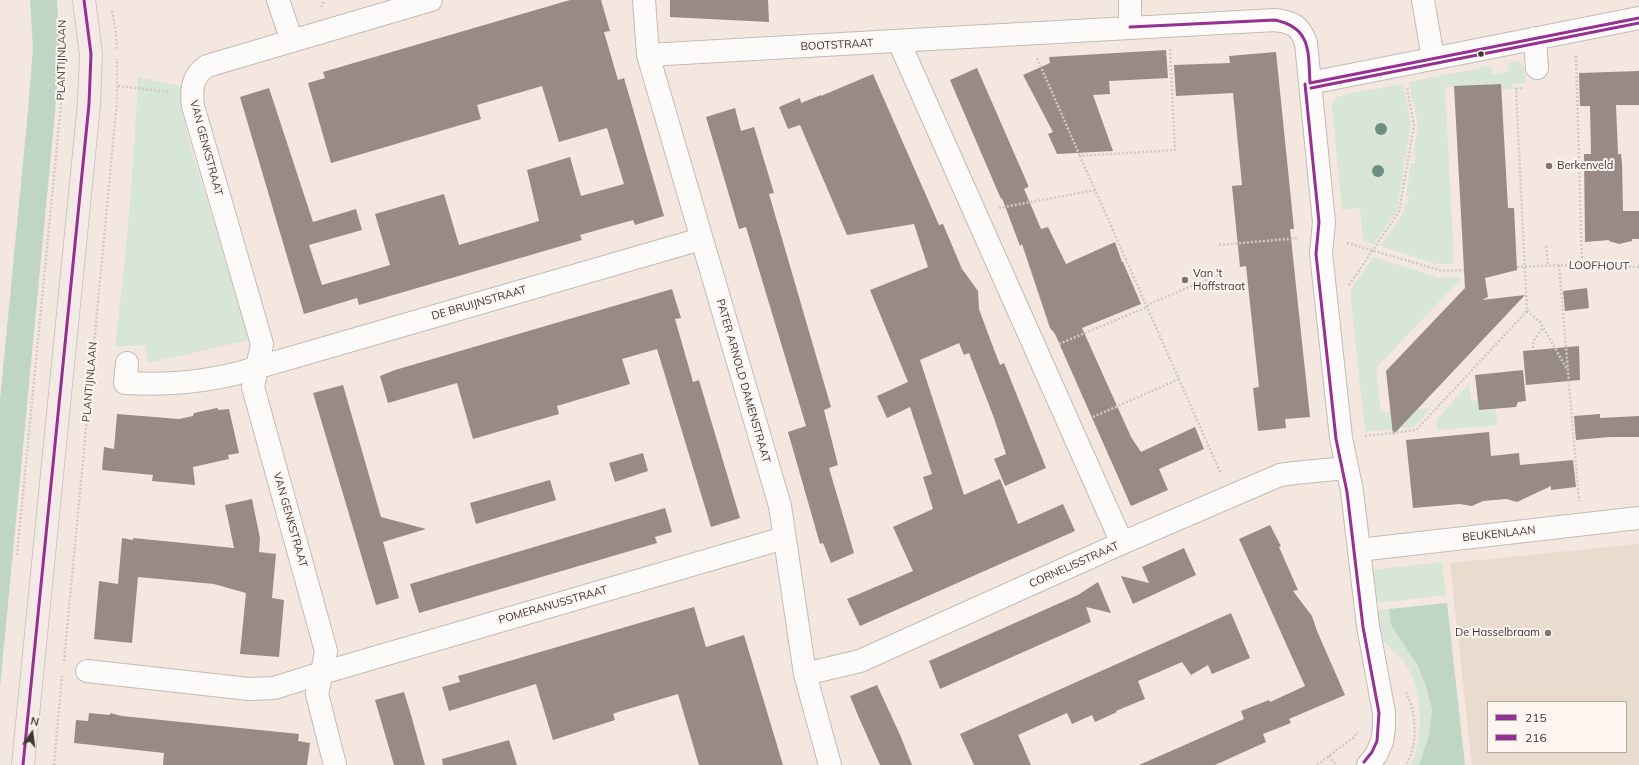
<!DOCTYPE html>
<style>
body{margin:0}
#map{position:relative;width:1639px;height:765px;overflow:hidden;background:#f3e7e0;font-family:Mulish,sans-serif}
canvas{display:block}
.legend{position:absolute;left:1487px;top:701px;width:140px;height:52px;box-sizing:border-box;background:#fef5f0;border:1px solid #b2a9a4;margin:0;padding:5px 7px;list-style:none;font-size:12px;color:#3f3732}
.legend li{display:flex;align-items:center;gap:8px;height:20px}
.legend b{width:20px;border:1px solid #b2a9a4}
.north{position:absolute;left:12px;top:713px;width:40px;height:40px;-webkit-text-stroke:3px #fef5f0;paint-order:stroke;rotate:14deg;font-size:11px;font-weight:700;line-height:16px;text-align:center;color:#3f3732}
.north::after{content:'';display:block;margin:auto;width:14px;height:18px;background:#3f3732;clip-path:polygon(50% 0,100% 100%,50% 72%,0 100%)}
</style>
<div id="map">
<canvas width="1639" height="765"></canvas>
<ul class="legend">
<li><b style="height:5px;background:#953192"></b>215</li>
<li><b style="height:5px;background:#953192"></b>216</li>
</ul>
<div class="north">N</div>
</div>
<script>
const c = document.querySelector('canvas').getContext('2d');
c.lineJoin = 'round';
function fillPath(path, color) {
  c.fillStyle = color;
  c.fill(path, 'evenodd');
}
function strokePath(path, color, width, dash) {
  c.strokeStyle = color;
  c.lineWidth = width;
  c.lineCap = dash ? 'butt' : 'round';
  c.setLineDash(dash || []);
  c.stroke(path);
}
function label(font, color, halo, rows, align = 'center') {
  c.font = font + ' Mulish,sans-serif';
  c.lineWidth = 4;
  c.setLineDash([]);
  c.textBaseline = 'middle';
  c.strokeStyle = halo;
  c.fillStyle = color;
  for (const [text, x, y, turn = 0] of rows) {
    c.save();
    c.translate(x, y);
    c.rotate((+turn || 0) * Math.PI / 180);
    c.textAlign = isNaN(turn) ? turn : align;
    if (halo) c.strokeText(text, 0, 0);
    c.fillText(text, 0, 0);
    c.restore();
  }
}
const education = new Path2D(`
 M1639,544V765H1472L1450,563ZM1488,702H1626V752H1488Z`);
const green = new Path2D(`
 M1518,61L1525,68V83L1513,84V89H1501V84L1445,87L1454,264H1437L1380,246L1403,213L1404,204L1408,205L1409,197L1406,196L1411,163H1415L1416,155L1413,154L1418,125L1409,82L1491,66L1492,74L1509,71L1508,63Z
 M138,77L185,87L183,104L186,131L249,340L148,363L145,345L115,347C126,258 134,167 138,77Z
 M1403,84L1411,124L1397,211L1374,244L1363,241L1360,208L1342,210L1332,106L1337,97L1342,95Z
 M1373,257L1440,278L1459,277L1461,279L1376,368L1381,413L1431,408L1414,427L1365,432L1350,291Z
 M1469,384L1471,401L1495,398L1497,425L1437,430L1436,420Z
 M1442,562L1446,595L1376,603L1372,570Z
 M1389,609L1391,625L1418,666L1426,687L1432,709L1429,735L1419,765H1411C1424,736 1424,689 1404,662C1398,654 1383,643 1380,635C1377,629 1378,618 1377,611Z`);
const forest = new Path2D(`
 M30,0H57L60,49L55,113L0,687V400L28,111L33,48Z
 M1447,603L1465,765H1419L1429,735L1432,709L1426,687L1418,666L1391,625L1389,609Z`);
const building = new Path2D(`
 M570,0H601L610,31L604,32L618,80L624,78L664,216L635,225L633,220L580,235L582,240L359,305L357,298L304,314L240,97L269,88L313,222L356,209L362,230L309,245L322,285L367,272L390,265L375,214L444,194L459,245L539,221L527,170L570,157L581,196L624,184L607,128L559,142L542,86L477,105L481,119L331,163L308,83L325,78L323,72Z
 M670,0H768L769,22L670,17Z
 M1166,50L1168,78L1109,81L1110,94L1093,95L1113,151L1057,154L1048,134L1053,132L1023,75L1050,63L1049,57Z
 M1276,52L1294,229H1290L1310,417L1285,419L1286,428L1258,431L1253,388L1259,387L1246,266L1240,267L1232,186L1242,185L1233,93L1176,96L1174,65L1230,63L1229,56Z
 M977,68L1028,185V187L1024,189L1041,229L1048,227L1066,264L1115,242L1122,262H1123L1141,304L1082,328L1131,437L1141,452L1195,427L1204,449L1159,469L1168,490L1131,506L1055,334L1050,328L1022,244L1020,246L1002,198L1001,199L950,80Z
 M1639,71V105H1616L1618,154H1621L1622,164L1623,211H1639V239H1632V241L1619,244L1609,241V240L1585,242L1584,154H1591L1590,106H1580L1579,73Z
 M873,74L939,225L943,224L962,269L978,291L979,309L990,339L1000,365L1004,363L1046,468L1005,486L994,459L1006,454L994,418L969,353L964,355L959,343L920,360L964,495L1000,479L1018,524L1063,504L1075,531L860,626L847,599L913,571L893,527L933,509L923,477L932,474L910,407L887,418L877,396L908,382L870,290L928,267L914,224L847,235L800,125L788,129L779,107L800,98L801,103L821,95V96Z
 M1501,84L1508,208H1514L1517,270L1485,278L1488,297L1482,300L1525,295L1393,435L1386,371L1465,288L1454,86Z
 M735,108L741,131L754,127L774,193L769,194L831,407L824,410L838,465L829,468L854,553L831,563L823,543L820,544L788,432L806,426L746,227L739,229L706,117Z
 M1587,288L1589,308L1565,311L1563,291Z
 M672,289L681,318L675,319L693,382L699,380L740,518L711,527L657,349L622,359L630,384L557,406L559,414L473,439L457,383L388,403L380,376L395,370Z
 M1579,346L1580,380L1526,385L1523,351Z
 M1523,370L1526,401L1518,402L1516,407L1479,410L1475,375Z
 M343,385L381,517L426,529L383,542L399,598L376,605L313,393Z
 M217,408L219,410L229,409L239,453L228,455L229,459L193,467L195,485L152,481L153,475L102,470L104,447L114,449L117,414L179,419L193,416L194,413Z
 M1600,414V418L1639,416V437H1610L1576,440L1574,416Z
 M1489,432L1491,456L1519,453L1520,465L1573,460L1576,487L1551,490V486L1517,502L1506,499L1483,501L1472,506L1460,504L1413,508L1406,440Z
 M643,453L648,471L615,482L609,463Z
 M550,480L556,500L476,524L470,503Z
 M252,499L260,538L259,552L276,554L272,598L284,600L279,657L240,654L246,593L214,584L138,577L132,643L94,639L99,581L118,584L122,538L133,540V538L234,548L225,505Z
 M665,508L672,532L655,537L657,543L419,613L410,584Z
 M1270,525L1281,546L1279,547L1298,590L1293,591L1312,616L1317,631L1345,695L1289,719L1291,723L1263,734L1266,742L1215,765H1139L1244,719L1241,711L1269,700L1270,702L1305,686L1239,539Z
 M1184,548L1196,575L1133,604L1121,576L1149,583L1142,567Z
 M1098,582L1111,613L1086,607L1091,622L940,689L929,661L1078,595Z
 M694,607L706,647L744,635L783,765H699L678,694L618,712L613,714L615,720L553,740L536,684L449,711L442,687L460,682L458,676Z
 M1231,613L1250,658L1212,674L1208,665L1191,675L1182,662L1138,681L1145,699L1116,711L1117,712L1095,722L1092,715L1072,724L1067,713L1018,735L1031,765H974L960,734Z
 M877,685L901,737L912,765H880L859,718L850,696Z
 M404,692L411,715L425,765H394L375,700Z
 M89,713L110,715V713L122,716L299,734L298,741L310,743L307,765H163L164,753L74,743L76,720L88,721Z
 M509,740L517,765H443L442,759Z`);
const path = new Path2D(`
 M321,7L325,0
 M112,11L116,33L117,50
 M1170,49L1175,150L1080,156L1221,474
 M1576,56L1582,265
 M1037,58L1080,156
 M118,86L169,92
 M999,208L1095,190
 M1347,243L1443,271L1464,270
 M1219,245L1299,238
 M1546,246L1548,265
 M1559,265L1579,501
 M1517,267L1559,265L1639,267
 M1349,285L1399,212L1414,125L1407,88
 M1527,311L1540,322L1567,369
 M1059,344L1147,307L1149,304L1223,273
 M1533,348V342L1543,327
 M1093,417L1179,379
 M1365,436L1416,430L1527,311L1516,89L1524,88
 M17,555L62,94L63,40
 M64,661L117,101V59
 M1406,692C1417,715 1418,743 1406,765
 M1329,756L1336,765
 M54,765L62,676
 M1317,765L1354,737L1358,732`);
const minor = new Path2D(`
 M278,0L292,41
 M431,0L207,66C192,76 191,89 193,106L262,344L253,387L326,651L322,673L784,538
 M644,0L648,55L780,506L805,674L830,765
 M1423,0L1433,58
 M1130,27V0
 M1535,38L1537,68
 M899,42L1122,543
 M648,55C857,44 1066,30 1275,20C1293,22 1300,26 1306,43L1324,222L1321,253L1341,438L1352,491L1368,626L1384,713V728L1382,742L1376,755L1368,765
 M1310,83L1639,18
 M127,363L125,383C166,385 195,383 235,374L701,239
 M1359,550L1639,518
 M87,671L249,689L274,688L322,673L317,694L335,765
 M805,674L860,661L1122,543L1280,475L1294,473L1346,468`);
const major = new Path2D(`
 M23,765L89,104L91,54L84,0`);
const bus1 = new Path2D(`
 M1130,27L1275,20C1312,28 1308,52 1310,83
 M1310,83L1639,18
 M23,765L89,104L91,54L84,0`);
const bus2 = new Path2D(`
 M1305,84L1319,222L1316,254L1336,439L1347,492L1363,627L1379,713L1377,741L1372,752L1364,762
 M1311,88L1639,23`);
const trees = [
 [1381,129],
 [1378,171]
];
const markers = [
 [1481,54,3.5,"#3f3732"],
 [1549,166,4,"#7e756f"],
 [1185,280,4,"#7e756f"],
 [1548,633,4,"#7e756f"]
];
const streetNames = [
 ["BOOTSTRAAT",837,45,-3],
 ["PLANTIJNLAAN",62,60,-89],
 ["VAN GENKSTRAAT",206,148,75],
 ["LOOFHOUT",1599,266,1],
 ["DE BRUIJNSTRAAT",479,303,-16],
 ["PATER ARNOLD DAMENSTRAAT",743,381,74],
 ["PLANTIJNLAAN",90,382,-85],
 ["VAN GENKSTRAAT",290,520,74],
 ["BEUKENLAAN",1499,534,-6],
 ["CORNELISSTRAAT",1074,565,-24],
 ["POMERANUSSTRAAT",553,605,-16]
];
const poiNames = [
 ["Berkenveld",1557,166],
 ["Van 't",1193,274],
 ["Hoffstraat",1193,287],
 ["De Hasselbraam",1540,633,"right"]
];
fillPath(education, '#e9dbce');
fillPath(green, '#d8e6d8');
fillPath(forest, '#c0d6c5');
fillPath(building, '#988b86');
strokePath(minor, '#c4bbb5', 24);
strokePath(major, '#cdc7c3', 24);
strokePath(path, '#cfcac9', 2.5, [2, 2]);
strokePath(minor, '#fdfbfa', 22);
strokePath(major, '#f4ebe8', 22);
strokePath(bus1, '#953192', 3);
strokePath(bus2, '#953192', 3);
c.fillStyle = '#708e7f';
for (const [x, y] of trees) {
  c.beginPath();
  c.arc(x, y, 6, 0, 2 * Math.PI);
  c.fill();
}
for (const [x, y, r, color] of markers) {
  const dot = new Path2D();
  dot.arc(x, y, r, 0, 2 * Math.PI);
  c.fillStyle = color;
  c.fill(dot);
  strokePath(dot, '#fef5f0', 1.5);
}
label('11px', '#3f3732', '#fef5f0', streetNames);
label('11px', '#3f3732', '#fef5f0', poiNames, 'left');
</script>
